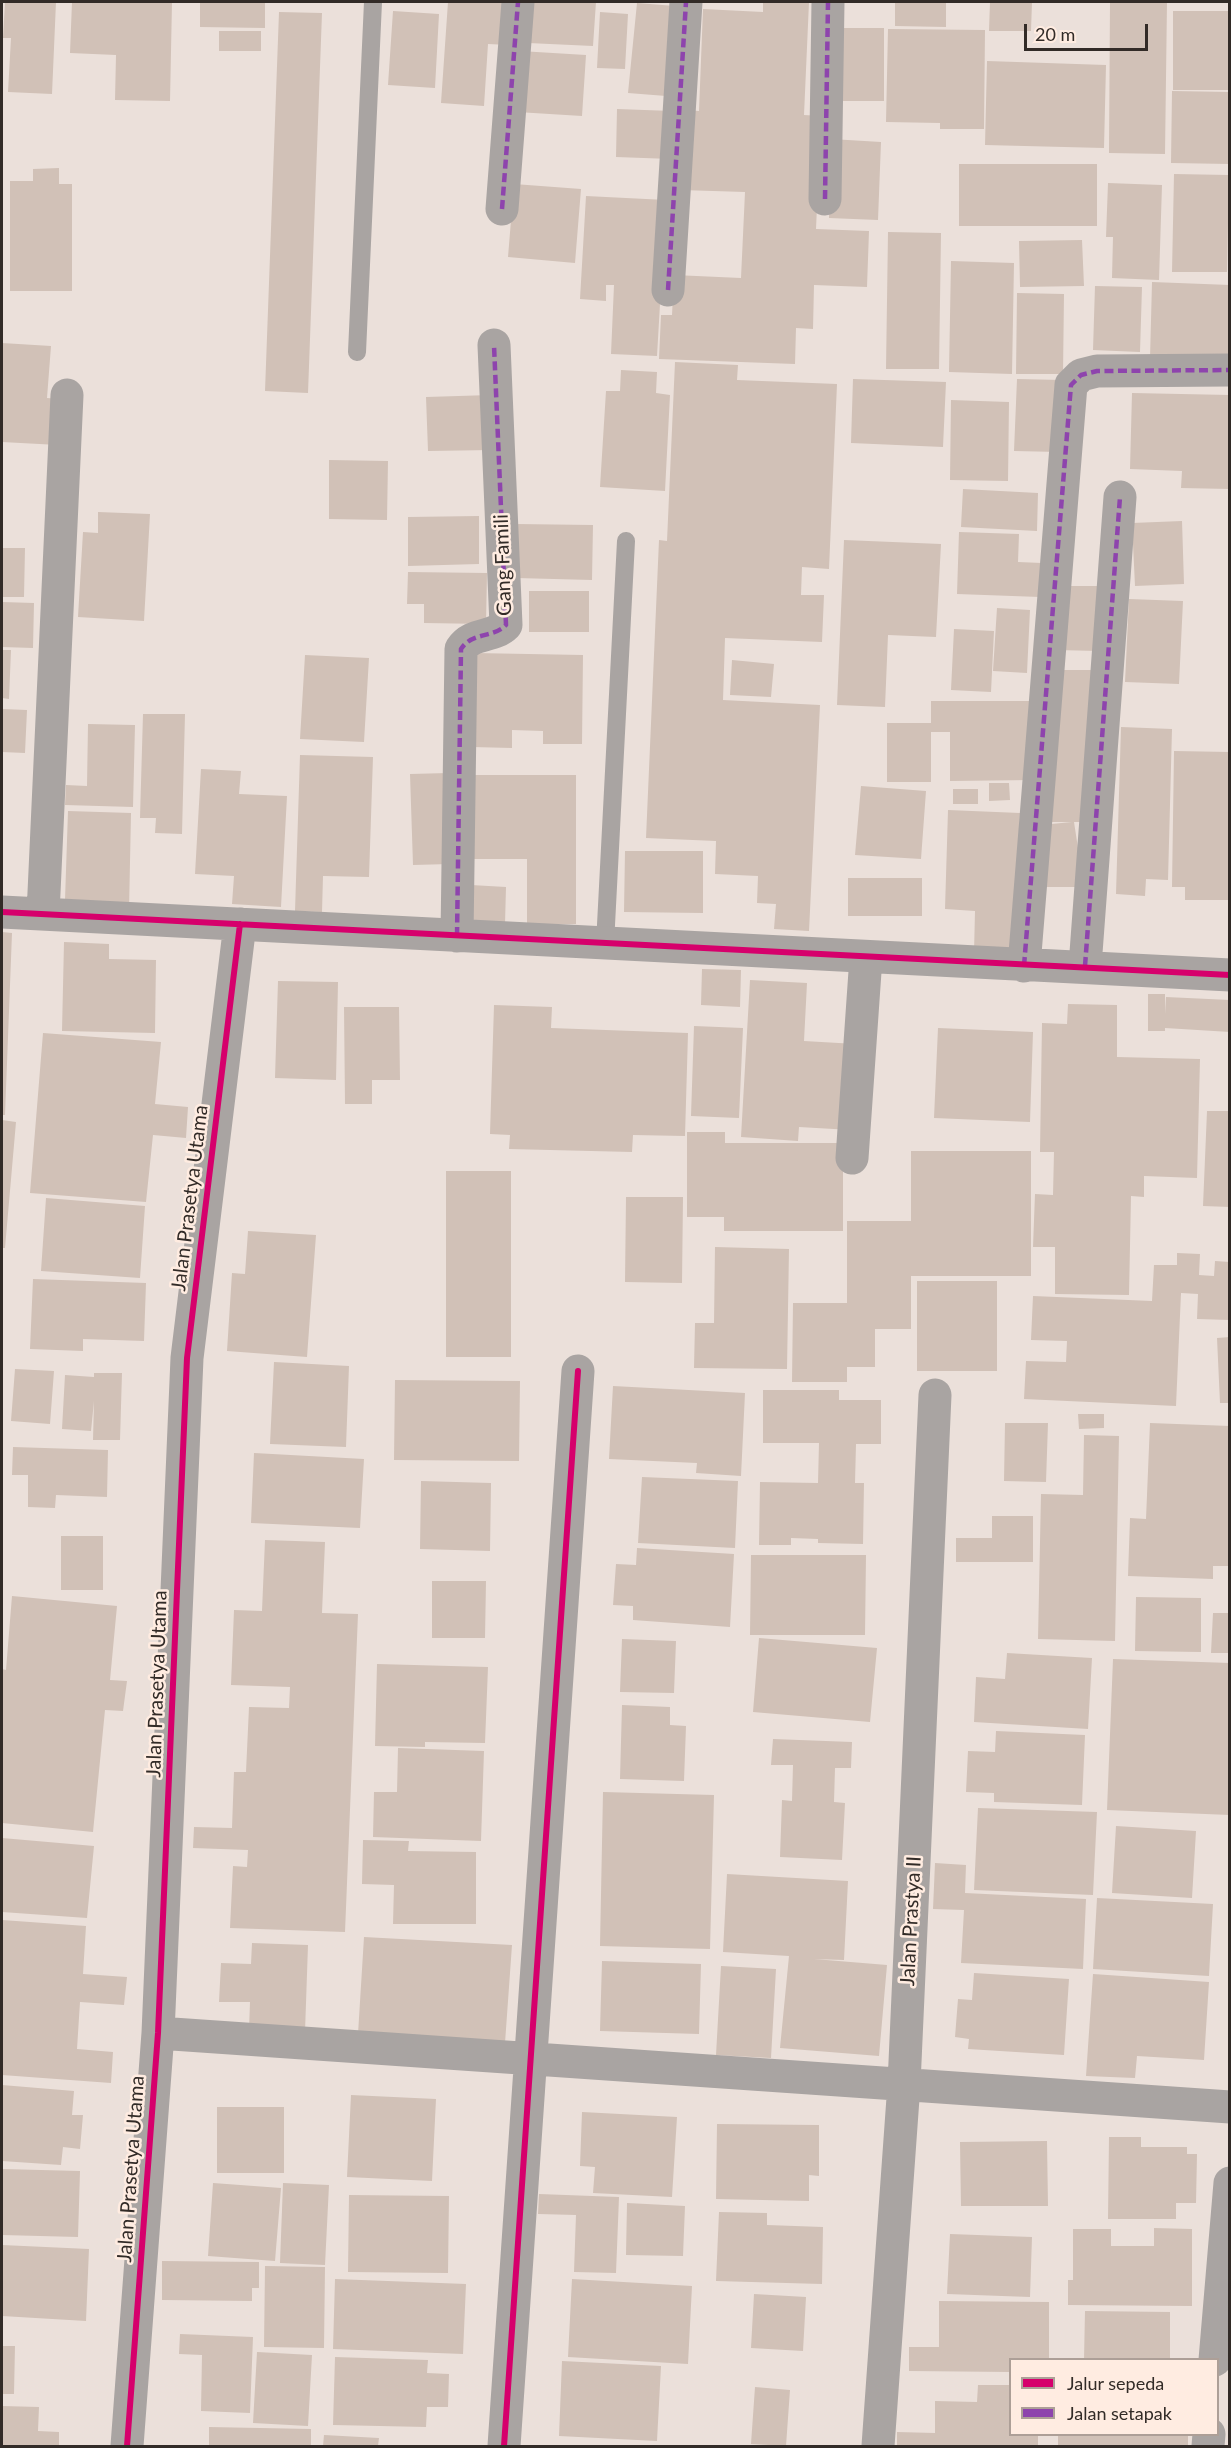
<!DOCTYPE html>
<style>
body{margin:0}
#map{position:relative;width:1231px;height:2448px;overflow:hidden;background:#ebe0da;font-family:Lato,sans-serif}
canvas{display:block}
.frame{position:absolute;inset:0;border:3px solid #322b27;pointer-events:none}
.legend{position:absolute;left:1009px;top:2358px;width:210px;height:78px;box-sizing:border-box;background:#ffece1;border:2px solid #ad9f97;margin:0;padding:8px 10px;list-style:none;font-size:18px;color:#322b27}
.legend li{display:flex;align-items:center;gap:12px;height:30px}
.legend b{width:30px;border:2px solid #ad9f97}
.scale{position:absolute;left:1024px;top:24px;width:124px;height:27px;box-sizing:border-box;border:3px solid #322b27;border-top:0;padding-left:8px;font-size:18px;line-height:21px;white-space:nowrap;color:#322b27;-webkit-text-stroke:4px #ffece1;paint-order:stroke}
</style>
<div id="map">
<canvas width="1231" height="2448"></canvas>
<div class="frame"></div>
<ul class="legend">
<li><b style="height:8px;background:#d6006c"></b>Jalur sepeda</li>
<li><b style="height:8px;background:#8e44ad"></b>Jalan setapak</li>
</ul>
<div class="scale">20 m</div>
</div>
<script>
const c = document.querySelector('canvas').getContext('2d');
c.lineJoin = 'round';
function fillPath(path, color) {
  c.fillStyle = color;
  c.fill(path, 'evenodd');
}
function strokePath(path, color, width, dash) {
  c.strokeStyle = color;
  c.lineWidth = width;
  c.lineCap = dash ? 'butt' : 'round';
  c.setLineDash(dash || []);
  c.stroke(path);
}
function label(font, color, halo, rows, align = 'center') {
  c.font = font + ' Lato,sans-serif';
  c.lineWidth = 5;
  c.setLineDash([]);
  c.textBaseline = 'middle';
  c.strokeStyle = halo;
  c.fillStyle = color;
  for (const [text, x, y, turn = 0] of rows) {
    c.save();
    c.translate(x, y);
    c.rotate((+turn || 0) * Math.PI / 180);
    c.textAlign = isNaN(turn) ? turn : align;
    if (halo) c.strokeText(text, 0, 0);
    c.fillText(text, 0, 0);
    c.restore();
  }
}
const building = new Path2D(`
 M5,2H56L52,94L8,92L11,38H3Z
 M72,2H172L170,101L115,100L116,55L70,53Z
 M200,2H265V28L200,27Z
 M448,2H511L509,45L488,44L484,106L441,103Z
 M530,2H596L593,46L528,43Z
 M763,2H809L804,115L821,116L816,229L869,231L867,287L814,285L813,329L796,328L795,364L659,359L661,315H672L674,275L741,278L745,192L681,190L685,110L699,111L703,9L763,12Z
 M895,2H946V27L895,26Z
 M990,2H1032L1031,31H989Z
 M1110,2H1167L1165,154L1109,153Z
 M637,3L675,6L666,96L628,93Z
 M393,11L439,14L435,88L388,85Z
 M1173,11H1230V90H1173Z
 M279,12L322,13L308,393L265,391Z
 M600,12L628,14L625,69L597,68Z
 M838,28H884V101H838Z
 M888,29L985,30L984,129H940V123L886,122Z
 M219,31H261V51H219Z
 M520,51L586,55L582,116L517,112Z
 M987,61L1106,65L1104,148L985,145Z
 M1172,91L1230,92V164L1171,163Z
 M617,109L672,111L671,159L616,157Z
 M831,139L881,142L878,220L829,218Z
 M959,164H1097V226H959Z
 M59,168V184H72V291H10V181H33V169Z
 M1174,174L1229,175L1227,272H1172Z
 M1108,183L1162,185L1159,280L1112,278L1113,237H1106Z
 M514,184L581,189L575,263L508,257Z
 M586,196L666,200L657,356L611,354L614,285H606V301L580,299Z
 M888,232L941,233L939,369H886Z
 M1082,240L1084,286L1020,287L1019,241Z
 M951,261L1014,263L1012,374L949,372Z
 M1152,282L1230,285L1228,362L1150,359Z
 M1095,286L1142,287L1140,352L1093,350Z
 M1017,293L1064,294L1063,374H1016Z
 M2,343L51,346L47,398L61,399L58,445L2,442Z
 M675,362L738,365L737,380L837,384L829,569L802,567L801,595H824L822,642L725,638L723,700L820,705L809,931L774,929L776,904L757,903L758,876L715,874L716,841L646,838L659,540L667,541Z
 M621,370L657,372L656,393L670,395L665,491L600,487L606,391H620Z
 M853,379L946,382L943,447L851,443Z
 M1017,379L1062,380L1059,452L1014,451Z
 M1132,393L1230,395V489L1181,488L1182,471L1130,469Z
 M491,395L492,450L428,451L426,397Z
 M951,400L1009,402L1008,481L950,480Z
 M329,460L388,461L387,520L329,519Z
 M963,489L1038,493L1037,531L961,527Z
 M98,512L150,514L144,621L78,617L83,532L98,533Z
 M479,516V564L408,566V517Z
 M1182,521L1184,584L1135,586L1132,523Z
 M516,524L593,525L592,580L516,578Z
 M959,532L1019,534L1018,562L1042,563L1040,597L957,594Z
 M844,540L941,544L936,637L888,635L885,707L837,705Z
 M2,548H25L24,597H2Z
 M408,572L487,573L486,624L424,623V604H407Z
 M1057,586H1107L1099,651L1056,650Z
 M529,591H589V632H529Z
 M1129,599L1183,601L1179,684L1125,682Z
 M2,602L34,603L33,648L2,647Z
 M997,608L1030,610L1027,673L993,671Z
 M954,629L994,631L991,692L951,690Z
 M2,650H11L9,699L2,698Z
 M474,653L583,655L582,744H543V731L512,730V748L472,747Z
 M305,655L369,658L364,742L300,739Z
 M732,660L774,664L771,697L730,695Z
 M1054,670H1097L1092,822H1074L1084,887H1042L1041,825L1072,822H1042Z
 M931,701H1033V780L950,781V732H931V782H887V723H931Z
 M2,709L27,710L25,753L2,752Z
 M143,714H185L182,834L155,833L156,818H140Z
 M88,724L135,725L133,807L65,805L66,785L87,786Z
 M1121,727L1172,729L1168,880L1146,879L1145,896L1116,894Z
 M1174,751L1230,752V900H1185V887H1172Z
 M300,755L373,757L369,877L323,876L322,912L295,911Z
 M201,769L241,771L239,794L287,796L281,907L232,904L234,876L195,874Z
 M448,773L450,864L413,865L410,774Z
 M465,775H576V924H527V859H465Z
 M989,783H1009L1010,800L989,801Z
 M861,786L926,791L921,859L855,855Z
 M953,789H978V804H953Z
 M948,810L1020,813L1015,955L974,953L975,911L945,909Z
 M68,811L131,813L129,911L65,900Z
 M625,851H703V913L624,912Z
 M848,878H922V916H848Z
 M471,885L506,887L505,924L470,922Z
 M2,932L12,933L5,1115H2Z
 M64,942L109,944V959L156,960L155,1033L62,1031Z
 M702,969L741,970L740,1007L701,1005Z
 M750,980L807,983L804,1041L856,1044L851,1130L799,1127L798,1141L741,1137Z
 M278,981L338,982L336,1080L275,1078Z
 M1148,994H1165V1014L1166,997L1230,1000V1032L1165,1028V1031H1148Z
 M1068,1004L1117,1005V1057L1200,1059L1197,1178L1144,1176V1197L1131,1196L1129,1295L1055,1294V1247H1033L1035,1194L1053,1195L1054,1152H1040L1042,1023L1067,1024Z
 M494,1005L552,1007L551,1028L688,1033L685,1136L633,1135L632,1152L509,1149L510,1135L490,1134Z
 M344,1007H399L400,1080H372V1104H345Z
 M694,1026L743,1028L739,1118L691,1116Z
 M938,1028L1033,1032L1030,1122L934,1118Z
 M43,1033L161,1042L155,1104L188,1107L186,1138L153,1135L146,1202L30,1193Z
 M1207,1111H1230V1207L1203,1206Z
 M2,1120L16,1122L5,1248H2Z
 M687,1132H725V1143H843V1231H724V1217H687Z
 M911,1151H1031V1276H911V1329H875V1367H847V1382H792L793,1303H847V1221H911Z
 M446,1171H511V1357H446Z
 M626,1197H683L682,1283L625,1282Z
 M46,1198L145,1206L140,1278L41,1271Z
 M248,1231L316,1235L307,1357L227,1351L232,1273L245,1274Z
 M715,1247L789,1249L787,1369L694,1368L695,1323H714Z
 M1177,1253L1200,1254L1199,1275L1214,1276L1215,1261L1230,1262V1320L1197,1319L1198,1294L1181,1293L1176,1406L1024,1399L1026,1361L1066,1362L1067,1341L1031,1340L1033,1296L1152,1301L1154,1265H1177Z
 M33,1279L146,1283L144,1341L83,1339V1351L30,1349Z
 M917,1281H997V1371H917Z
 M1230,1337V1403H1220L1217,1338Z
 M274,1362L349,1366L346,1447L270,1444Z
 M15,1369L54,1371L50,1424L11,1421Z
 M94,1373H122L120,1440H93L94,1401L91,1431L62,1429L65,1375L94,1377Z
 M395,1380L520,1381L519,1461L394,1460Z
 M613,1386L745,1393L741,1476L696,1473L697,1463L609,1459Z
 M763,1390H839V1400H881V1444H856L855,1483H864L863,1544L818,1543V1539L791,1538V1545H759L760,1482L818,1483L819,1443H763Z
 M1078,1414H1104V1428L1079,1429Z
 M1005,1423H1048L1046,1482L1004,1481Z
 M1150,1423L1230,1426V1566H1213V1579L1128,1576L1130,1518L1146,1519Z
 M1084,1435L1119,1436L1115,1641L1038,1639L1041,1494L1083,1495Z
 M13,1447L108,1450L107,1497L56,1495L55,1508L28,1507V1475H12Z
 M254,1453L364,1459L360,1528L251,1523Z
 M642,1477L738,1481L735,1548L638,1543Z
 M421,1481L491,1483L490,1551L420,1549Z
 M992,1516H1033V1562H956V1538H992Z
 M61,1536H103V1590H61Z
 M265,1540L325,1542L322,1613L358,1614L345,1932L230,1928L233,1866L247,1867L248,1850L193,1848L194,1827L232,1828L234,1772H246L249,1707L289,1708L290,1687L231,1685L234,1610L262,1611Z
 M637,1548L734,1554L730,1627L633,1620V1606L613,1605L616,1564L636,1565Z
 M751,1555H866L865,1635H750Z
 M432,1581H486L485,1638H432Z
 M12,1596L117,1606L110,1680L127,1681L123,1711L105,1710L93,1832L2,1823V1669L6,1670Z
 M1136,1597L1201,1598V1652L1135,1651Z
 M1213,1613H1230V1653H1211Z
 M759,1638L877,1648L870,1722L753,1712Z
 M622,1639L676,1641L674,1693L620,1692Z
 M1007,1653L1092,1658L1088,1729L974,1722L976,1677L1005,1679Z
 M1113,1659L1230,1663V1815L1107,1810Z
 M377,1664L488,1667L485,1743L425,1742V1747L375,1746Z
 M622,1705L670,1707V1725L686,1726L684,1781L620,1779Z
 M996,1731L1085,1735L1082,1805L994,1802V1793L966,1792L968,1751L995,1752Z
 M773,1739L852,1742L851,1768H835L834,1802L845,1803L842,1860L780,1857L782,1800L792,1801L793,1765H771Z
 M398,1748L484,1751L481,1841L373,1837L374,1792H397Z
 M603,1792L714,1795L710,1949L600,1946Z
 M978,1808L1097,1812L1093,1895L974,1890Z
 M1116,1826L1196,1831L1192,1898L1112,1893Z
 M2,1838L94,1846L87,1918L2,1912Z
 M363,1840L409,1841L408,1851L476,1852V1924H393L394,1885L362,1884Z
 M935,1863L966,1865L965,1893L1086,1899L1083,1969L961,1963L964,1910L933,1909Z
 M727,1874L848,1881L844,1960L814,1959L887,1965L879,2056L780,2048L789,1956L723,1952Z
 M1097,1898L1213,1904L1209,1976L1093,1969Z
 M2,1920L86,1926L83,1974L127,1977L124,2005L80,2002L77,2049L113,2052L111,2083L2,2075Z
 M364,1937L512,1945L505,2043L358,2034Z
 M252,1943L308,1945L305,2032L249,2030L250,2002H219L221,1963L251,1964Z
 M602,1961L701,1964L699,2034L600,2031Z
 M721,1966L776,1969L771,2058L716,2055Z
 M974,1973L1069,1979L1064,2055L968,2049L969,2039L955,2037L958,1999L972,2000Z
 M1093,1974L1209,1982L1204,2060L1137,2056L1135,2078L1086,2076Z
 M2,2085L74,2091L72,2115H83L80,2149L63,2147L61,2165L2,2161Z
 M351,2095L436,2099L432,2181L347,2177Z
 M217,2107H284V2173H217Z
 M582,2112L677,2117L672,2197L593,2193L595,2167L580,2166Z
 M717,2124L819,2125V2176L809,2175V2201L716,2199Z
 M1109,2137H1141V2147H1187V2154H1197L1196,2203H1176V2219H1108Z
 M1047,2141L1048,2206H961L960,2142Z
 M2,2169L80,2171L78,2237L2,2235Z
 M213,2183L281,2188L275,2261L208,2256Z
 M283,2183L329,2185L325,2265L280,2263Z
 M539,2194L619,2197L616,2273L574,2272L576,2215L538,2214Z
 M349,2195L449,2196L448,2273L348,2272Z
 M627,2203L685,2206L683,2256L626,2255Z
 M719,2212L767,2213V2225L823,2227L822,2284L716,2281Z
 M1154,2228L1192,2229V2306L1068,2305V2280H1073V2229H1111V2246H1154Z
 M950,2234L1032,2237L1030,2297L947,2294Z
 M2,2245L89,2249L86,2321L2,2316Z
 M162,2261L259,2262V2288H252V2301L162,2300Z
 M265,2266L325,2267L324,2348L264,2347Z
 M335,2279L466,2284L463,2354L333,2349Z
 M572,2279L692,2286L688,2364L568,2357Z
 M754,2294L806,2297L803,2351L751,2348Z
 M939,2301L1049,2302V2360H1010V2372L909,2371V2347H939Z
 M1085,2311L1170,2312V2360H1084Z
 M180,2334L253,2337L250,2413L201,2411L202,2355L179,2354Z
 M2,2346H15L14,2394H2Z
 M257,2352L312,2355L308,2426L253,2423Z
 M335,2357L428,2360L427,2373L449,2374L448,2407H427L426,2427L333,2425Z
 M562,2361L661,2366L657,2441L559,2436Z
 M978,2385H1010V2434H1038V2446H897V2432L935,2433V2401L977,2402Z
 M755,2387L790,2390L786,2446L751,2444Z
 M2,2406L39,2407L38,2431L59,2432V2446H2Z
 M209,2427L311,2429V2446H209Z
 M1058,2434H1188V2446H1058Z
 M324,2435L379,2438L378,2446H323Z`);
const service = new Path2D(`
 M357,352L373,2
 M605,944L626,541`);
const minor = new Path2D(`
 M825,199L828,2
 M502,209L518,2
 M668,290L686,2
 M2,912L1230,975
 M43,914L67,395
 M457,936L461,649C472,632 493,638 506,625L494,345
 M1024,966L1071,385L1081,375L1097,371L1230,370
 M1085,966L1120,497
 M852,1158L866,957
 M158,2033L1230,2107
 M1215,2360L1230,2183
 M127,2446L158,2033L187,1358L240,924
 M504,2446L578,1371
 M878,2446L904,2084L935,1395
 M1208,2446L1209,2434`);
const quiet = new Path2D(`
 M825,199L828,2
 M502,209L518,2
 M668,290L686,2
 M457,936L461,649C472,632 493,638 506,625L494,345
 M1024,966L1071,385L1081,375L1097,371L1230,370
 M1085,966L1120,497`);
const cycleway = new Path2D(`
 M2,912L1230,975
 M127,2446L158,2033L187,1358L240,924
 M504,2446L578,1371`);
const streetNames = [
 ["Gang Famili",503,565,-92],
 ["Jalan Prasetya Utama",190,1198,-83],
 ["Jalan Prasetya Utama",157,1684,-88],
 ["Jalan Prastya II",911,1921,-87],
 ["Jalan Prasetya Utama",131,2169,-86]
];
fillPath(building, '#d1c1b7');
strokePath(service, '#a9a4a2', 18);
strokePath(minor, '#a9a4a2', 33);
strokePath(quiet, '#8e44ad', 4.5, [9, 4.5]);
strokePath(cycleway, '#d6006c', 6);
label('20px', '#322b27', '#ffece1', streetNames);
</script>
